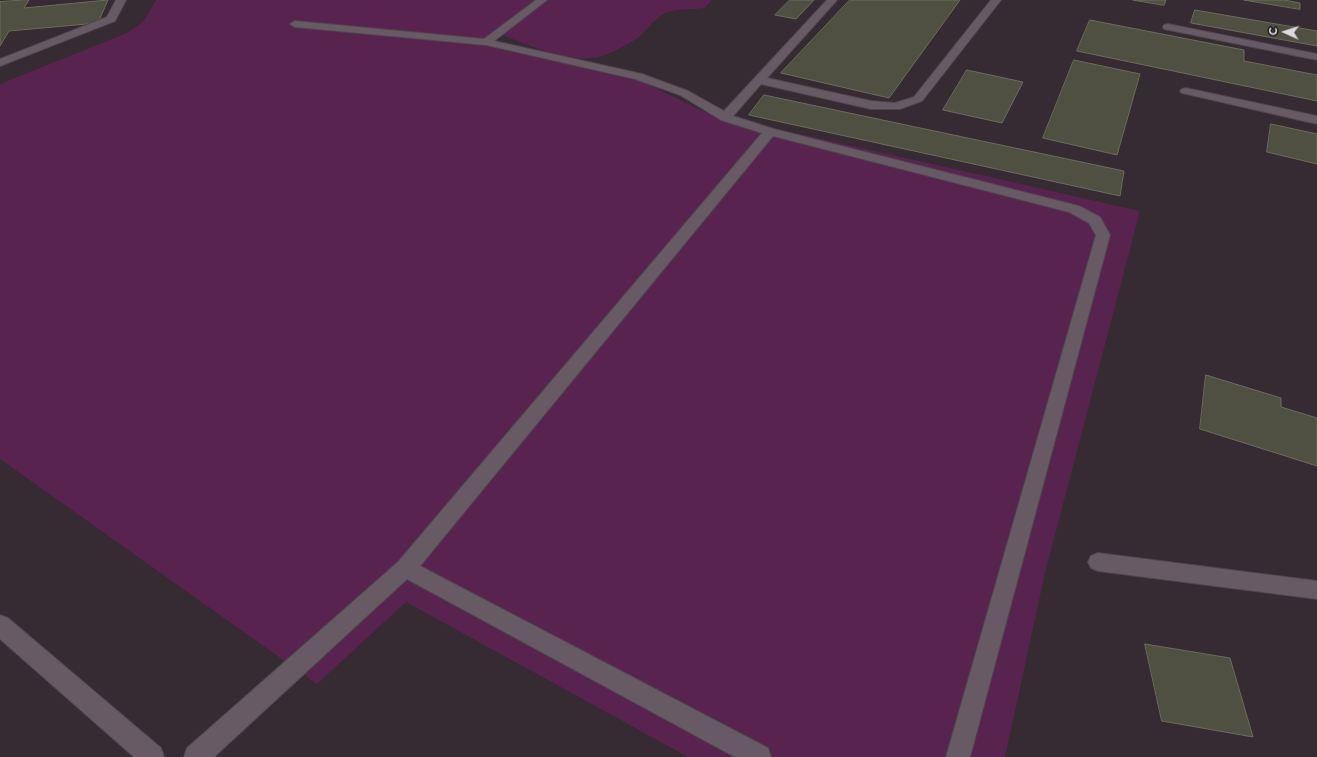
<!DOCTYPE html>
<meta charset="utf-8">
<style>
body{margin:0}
#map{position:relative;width:1317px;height:757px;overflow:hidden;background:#362a33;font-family:Montserrat,sans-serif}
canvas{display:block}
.north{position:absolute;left:1265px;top:12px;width:40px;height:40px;-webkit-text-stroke:3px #1a1518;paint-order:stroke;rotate:273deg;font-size:11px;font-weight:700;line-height:16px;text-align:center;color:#dfd7dd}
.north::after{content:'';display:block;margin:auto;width:14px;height:18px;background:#dfd7dd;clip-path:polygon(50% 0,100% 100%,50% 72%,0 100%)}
</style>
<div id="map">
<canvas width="1317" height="757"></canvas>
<div class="north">С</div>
</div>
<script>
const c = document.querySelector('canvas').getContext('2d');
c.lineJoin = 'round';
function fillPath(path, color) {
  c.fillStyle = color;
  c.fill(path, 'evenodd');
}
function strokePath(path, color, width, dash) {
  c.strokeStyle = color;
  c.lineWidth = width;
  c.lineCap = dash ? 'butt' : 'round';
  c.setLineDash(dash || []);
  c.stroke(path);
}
const green = new Path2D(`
 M156,0H712L704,8C691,10 673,8 662,15C652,21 645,33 635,40C625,45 612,53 602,56C569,65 523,43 493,31L481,45L637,79L707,113L1140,211L1045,573L1005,757H688L406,602L317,684L0,459V84L127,33L143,22Z`);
const building = new Path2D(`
 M29,0L24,8L108,0L98,23L9,31L0,46V2Z
 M790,0H814L796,19L775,15Z
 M850,0H960L889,98L781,73Z
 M1133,0H1166L1164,5Z
 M1244,0H1284L1300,3V9Z
 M1195,10L1317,31V46L1191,23Z
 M1090,20L1244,50V61L1317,75V101L1077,51Z
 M1074,60L1140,74L1117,155L1043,138Z
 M967,70L1023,82L1002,123L943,110Z
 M764,95L1124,171L1120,196L749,115Z
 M1271,124L1317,134V164L1267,152Z
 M1206,375L1281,398V407L1317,418V466L1200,429Z
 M1145,644L1230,658L1253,737L1162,721Z`);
const service = new Path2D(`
 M116,0H126L115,21L0,66V59L107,17Z
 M536,0H547L494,41L642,74L688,91L724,111L827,0H837L767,78L871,101L895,103L914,97L991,0H1001L922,101L900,109H871L761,84L733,116L774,129L1079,206L1100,217L1110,235L970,757H946L1096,235L1089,223L1069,212L773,136L420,566L768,748L771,757H735L407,579L214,757H184L187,748L398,562L762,133L721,120L680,95L635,79L486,45L295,27L290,24L295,21L484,39Z
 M1168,24L1317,54V60L1164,29L1163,27L1164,25Z
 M1186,88L1317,116V124L1182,93L1180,91L1182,89Z
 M1098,553L1317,581V599L1098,571L1091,568L1088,562L1091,556Z
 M0,615L8,618L161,748L164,757H134L0,639Z`);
fillPath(green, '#59234f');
fillPath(building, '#505042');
strokePath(building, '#6c6c5d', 1);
strokePath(service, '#4f464d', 2);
fillPath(service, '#675a64');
</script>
